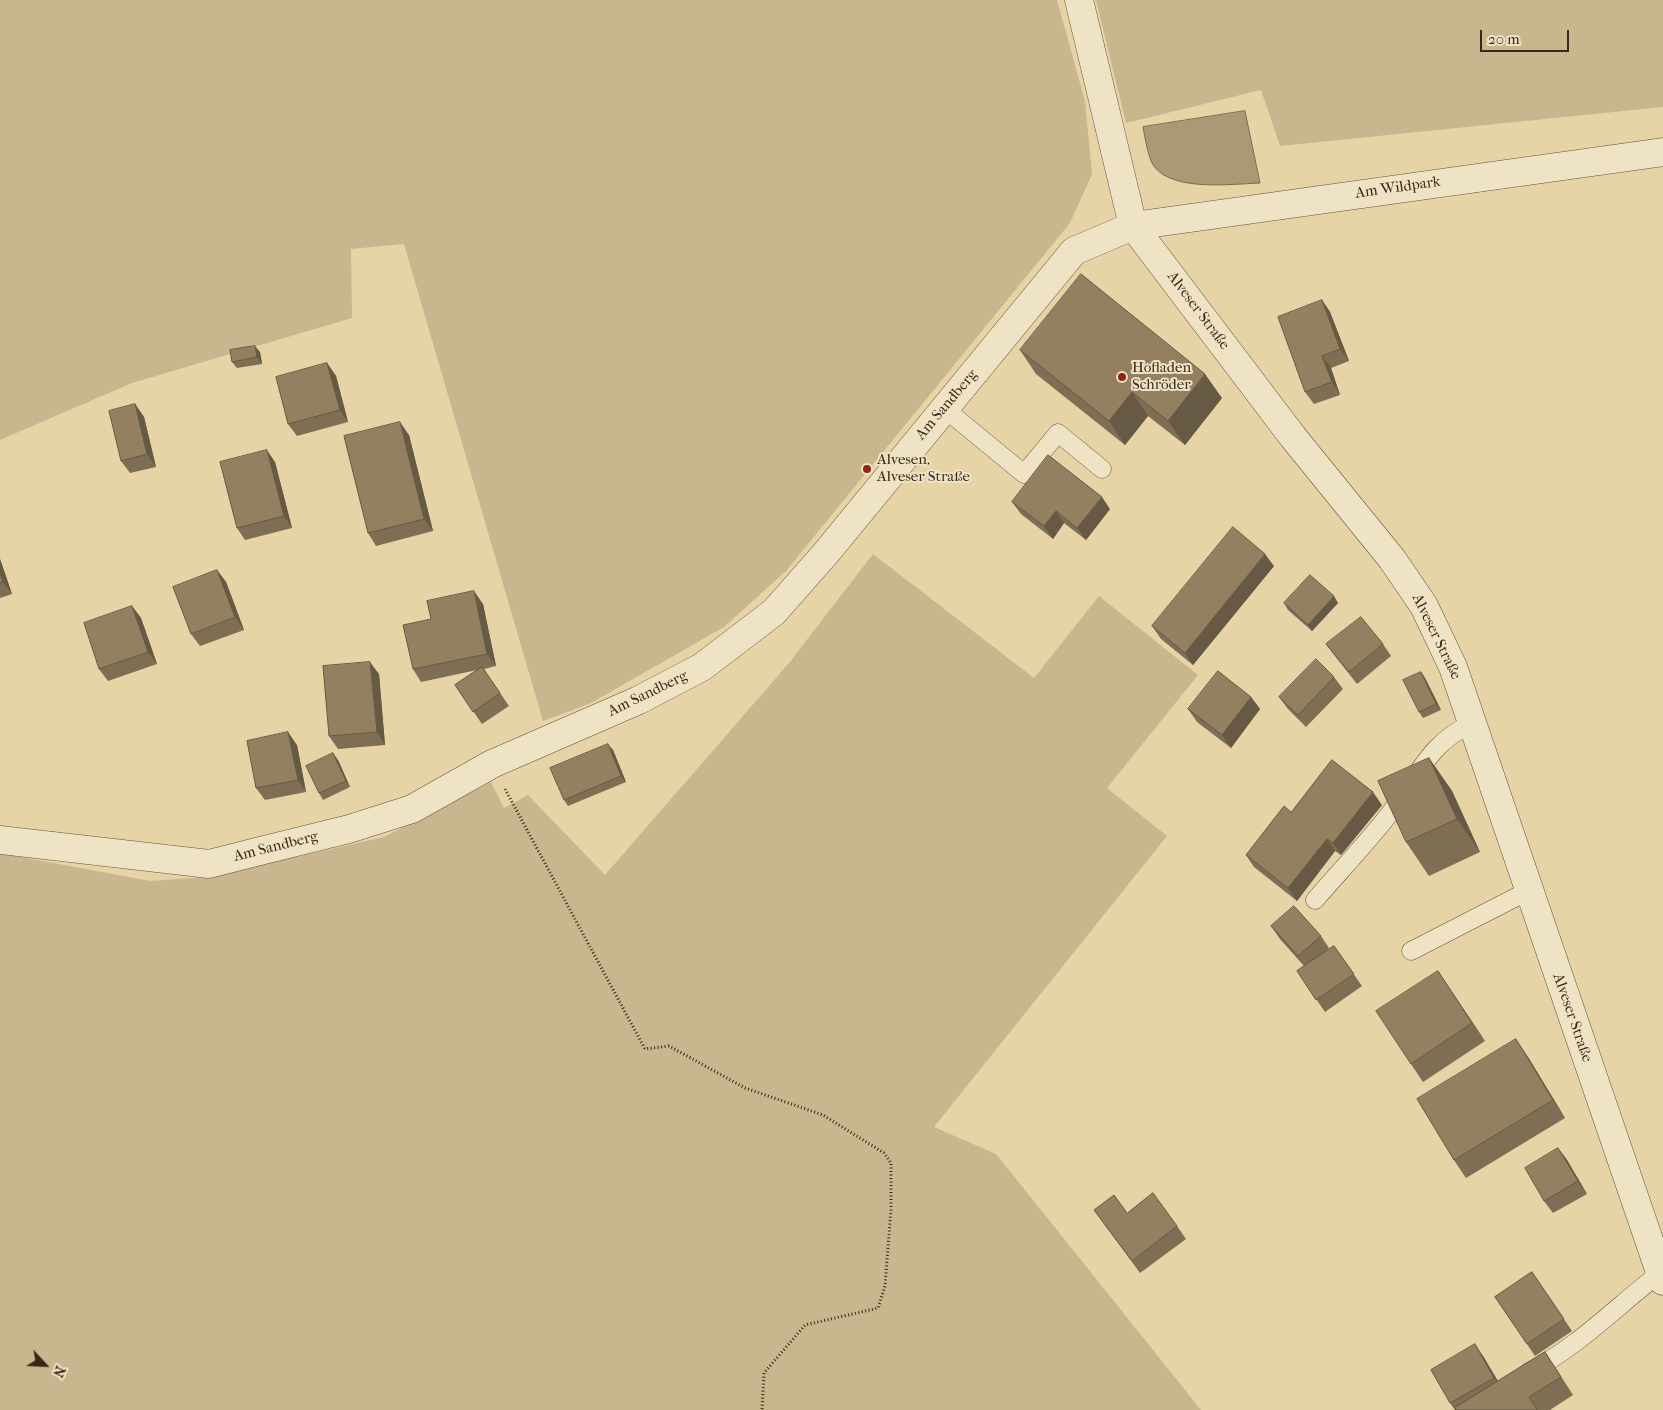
<!DOCTYPE html>
<meta charset="utf-8">
<style>
body{margin:0}
#map{position:relative;width:1663px;height:1410px;overflow:hidden;background:#e6d4a6;font-family:"IM FELL French Canon",serif}
canvas{display:block}
.north{position:absolute;left:20px;top:1340px;width:50px;height:50px;-webkit-text-stroke:4px #efe3c5;paint-order:stroke;rotate:115deg;font-size:14px;font-weight:700;line-height:20px;text-align:center;color:#382617}
.north::after{content:'';display:block;margin:auto;width:18px;height:22px;background:#382617;clip-path:polygon(50% 0,100% 100%,50% 72%,0 100%)}
.scale{position:absolute;left:1480px;top:30px;width:89px;height:22px;box-sizing:border-box;border:2px solid #382617;border-top:0;padding-left:6px;font-size:15px;line-height:18px;white-space:nowrap;color:#382617;-webkit-text-stroke:4px #efe3c5;paint-order:stroke}
</style>
<div id="map">
<canvas width="1663" height="1410"></canvas>
<div class="north">N</div>
<div class="scale">20 m</div>
</div>
<script>
const c = document.querySelector('canvas').getContext('2d');
c.lineJoin = 'round';
function fillPath(path, color) {
  c.fillStyle = color;
  c.fill(path, 'evenodd');
}
function strokePath(path, color, width, dash) {
  c.strokeStyle = color;
  c.lineWidth = width;
  c.lineCap = dash ? 'butt' : 'round';
  c.setLineDash(dash || []);
  c.stroke(path);
}
function label(font, color, halo, rows, align = 'center') {
  c.font = font + ' "IM FELL French Canon",serif';
  c.lineWidth = 4;
  c.setLineDash([]);
  c.textBaseline = 'middle';
  c.strokeStyle = halo;
  c.fillStyle = color;
  for (const [text, x, y, turn = 0] of rows) {
    c.save();
    c.translate(x, y);
    c.rotate((+turn || 0) * Math.PI / 180);
    c.textAlign = isNaN(turn) ? turn : align;
    if (halo) c.strokeText(text, 0, 0);
    c.fillText(text, 0, 0);
    c.restore();
  }
}
const green = new Path2D(`
 M0,0H1057L1085,101L1092,174L1070,223L786,571L724,627L591,703L543,721L404,244L351,249L352,318L132,383L0,440Z
 M1096,0H1663V107L1280,146L1261,90L1126,123Z
 M873,554L1034,678L1099,596L1198,675L1107,788L1167,836L934,1127L996,1154L1201,1410H0V853L150,881L209,877L384,837L491,782L504,808L528,795L605,875L789,663Z`);
const water = new Path2D(`
 M1245,111L1260,183C1231,184 1165,193 1151,161C1147,150 1145,138 1143,127Z`);
const path = new Path2D(`
 M505,789L645,1049L669,1046L745,1088L823,1115L884,1153L891,1163V1209L885,1286L878,1308L805,1325L764,1373L762,1410`);
const lane = new Path2D(`
 M944,408L1024,474L1058,433L1102,469
 M1315,900C1340,871 1367,843 1391,812C1416,779 1431,740 1472,724
 M1411,951L1528,891
 M1529,1372C1578,1347 1617,1306 1660,1273`);
const street = new Path2D(`
 M1079,0L1133,226L1293,437L1392,559L1424,606L1453,667L1663,1281
 M0,840L209,864L256,852L349,829L412,809L492,764L639,700L702,667L774,612L826,553L1074,251L1133,226L1663,152`);
const wall = new Path2D(`
 M1322,300L1330,312L1349,361L1331,368L1340,395L1314,404L1305,392Z
 M1020,350L1222,398L1185,445L1148,416L1125,445L1036,374Z
 M260,352L262,364L237,368L232,362Z
 M327,363L336,376L348,422L297,436L288,424Z
 M135,404L144,417L156,467L130,473L121,461Z
 M409,435L433,531L376,546L368,533Z
 M275,462L292,528L245,540L237,528Z
 M1012,502L1110,509L1086,540L1064,523L1053,539L1021,514Z
 M0,559L12,594L0,598Z
 M1274,566L1193,665L1161,639L1152,626Z
 M217,570L226,582L244,630L200,646L191,634Z
 M1284,603H1338L1312,631L1288,610Z
 M483,604L496,666L484,669L509,706L482,724L455,685L477,670L421,682L413,669L431,619Z
 M132,606L141,618L157,664L108,681L99,669Z
 M1326,644H1383L1391,656L1357,684L1335,656Z
 M1421,672L1425,678L1441,710L1423,718L1419,712Z
 M379,674L385,745L338,749L329,736Z
 M1334,677L1343,689L1306,727L1288,709L1279,697Z
 M1251,697L1260,709L1231,748L1197,722L1188,709Z
 M297,745L306,792L265,800L256,788Z
 M613,750L626,782L568,806L564,800Z
 M1429,758L1452,791L1480,852L1429,876L1406,842Z
 M338,760L350,787L323,800L319,793Z
 M1382,805L1341,855L1335,851L1297,901L1254,867L1246,855L1291,812Z
 M1271,926L1321,936L1329,948L1326,951L1334,946L1362,986L1325,1012L1297,971L1304,966L1280,939Z
 M1438,971L1485,1041L1423,1082L1411,1064Z
 M1528,1057L1565,1118L1466,1178L1454,1160Z
 M1558,1148L1567,1160L1587,1194L1553,1213L1544,1201Z
 M1094,1210L1127,1213L1177,1226L1186,1239L1140,1273Z
 M1532,1272L1572,1331L1535,1356L1495,1297Z
 M1545,1352L1557,1370L1573,1395L1550,1410H1455L1450,1403L1483,1356L1498,1381Z`);
const shadedWall = new Path2D(`
 M1322,300L1330,312L1349,361L1340,349Z
 M255,346L260,352L262,364L257,357Z
 M1322,356L1331,368L1340,395L1332,382Z
 M327,363L336,376L348,422L340,410Z
 M1205,374L1222,398L1185,445L1168,421Z
 M1132,392L1148,416L1125,445L1109,421Z
 M135,404L144,417L156,467L147,454Z
 M400,422L409,435L433,531L424,519Z
 M267,450L275,462L292,528L284,516Z
 M1102,497L1110,509L1086,540L1077,528Z
 M1056,511L1064,523L1053,539L1044,526Z
 M1265,554L1274,566L1193,665L1185,653Z
 M0,559L12,594L3,582L0,573Z
 M217,570L226,582L244,630L235,617Z
 M474,591L483,604L496,666L487,654Z
 M1334,596L1338,603L1312,631L1308,625Z
 M132,606L141,618L157,664L148,652Z
 M370,662L379,674L385,745L377,732Z
 M1421,672L1425,678L1441,710L1436,704Z
 M1251,697L1260,709L1231,748L1222,735Z
 M288,732L297,745L306,792L298,780Z
 M608,744L613,750L626,782L621,776Z
 M333,753L338,760L350,787L346,781Z
 M1429,758L1452,791L1480,852L1457,819Z
 M1373,792L1382,805L1341,855L1333,843Z
 M1327,839L1335,851L1297,901L1288,888Z
 M1438,971L1450,989L1485,1041L1472,1023Z
 M1516,1039L1528,1057L1565,1118L1553,1100Z
 M1558,1148L1567,1160L1587,1194L1578,1181Z
 M1475,1344L1483,1356L1503,1390L1494,1378Z`);
const building = new Path2D(`
 M1081,274L1205,374L1168,421L1132,392L1109,421L1020,350Z
 M1322,300L1340,349L1322,356L1332,382L1305,392L1278,317Z
 M255,346L257,357L232,362L230,350Z
 M327,363L340,410L288,424L276,377Z
 M135,404L147,454L121,461L109,411Z
 M400,422L424,519L368,533L344,436Z
 M267,450L284,516L237,528L220,462Z
 M1048,455L1102,497L1077,528L1056,511L1044,526L1012,502Z
 M1233,527L1265,554L1185,653L1152,626Z
 M217,570L235,617L191,634L173,587Z
 M0,573L3,582L0,583Z
 M1310,575L1334,596L1308,625L1284,603Z
 M474,591L487,654L413,669L403,625L431,619L427,601Z
 M132,606L148,652L99,669L84,623Z
 M1361,617L1383,644L1349,672L1326,644Z
 M1316,659L1334,677L1298,715L1279,697Z
 M370,662L377,732L329,736L323,666Z
 M482,667L500,693L473,712L455,685Z
 M1218,671L1251,697L1222,735L1188,709Z
 M1421,672L1436,704L1419,712L1403,680Z
 M288,732L298,780L256,788L247,741Z
 M608,744L621,776L564,800L550,768Z
 M333,753L346,781L319,793L306,766Z
 M1429,758L1457,819L1406,842L1378,781Z
 M1332,760L1373,792L1333,843L1327,839L1288,888L1246,855L1284,806L1291,812Z
 M1294,906L1321,936L1298,956L1271,926Z
 M1334,946L1354,974L1316,1000L1297,971Z
 M1438,971L1472,1023L1411,1064L1376,1011Z
 M1516,1039L1553,1100L1454,1160L1417,1099Z
 M1558,1148L1578,1181L1544,1201L1525,1168Z
 M1153,1193L1177,1226L1132,1261L1094,1210L1114,1195L1127,1213Z
 M1532,1272L1564,1319L1527,1344L1495,1297Z
 M1475,1344L1494,1378L1450,1403L1431,1370Z
 M1545,1352L1561,1377L1529,1397L1537,1410H1456L1455,1408Z`);
const markers = [
 [1122,377,5,"#8f2418"],
 [867,469,5,"#8f2418"]
];
const streetNames = [
 ["Am Wildpark",1398,188,-8],
 ["Alveser Straße",1198,311,53],
 ["Am Sandberg",947,405,-50],
 ["Alveser Straße",1436,637,64],
 ["Am Sandberg",648,694,-26],
 ["Am Sandberg",276,847,-14],
 ["Alveser Straße",1572,1018,71]
];
const poiNames = [
 ["Hofladen",1132,368],
 ["Schröder",1132,385],
 ["Alvesen,",877,460],
 ["Alveser Straße",877,477]
];
fillPath(green, '#c8b68e');
fillPath(water, '#ab9975');
strokePath(water, '#7d6b4f', 1);
strokePath(lane, '#64523b', 19);
strokePath(street, '#64523b', 29);
strokePath(path, '#382617', 3, [1, 2.5]);
strokePath(lane, '#efe3c5', 18);
strokePath(street, '#efe3c5', 28);
fillPath(wall, '#7e6e53');
fillPath(shadedWall, '#665a44');
fillPath(building, '#928061');
strokePath(building, '#665a44', 1);
for (const [x, y, r, color] of markers) {
  const dot = new Path2D();
  dot.arc(x, y, r, 0, 2 * Math.PI);
  c.fillStyle = color;
  c.fill(dot);
  strokePath(dot, '#efe3c5', 2);
}
label('15px', '#382617', '#efe3c5', streetNames);
label('15px', '#382617', '#efe3c5', poiNames, 'left');
</script>
